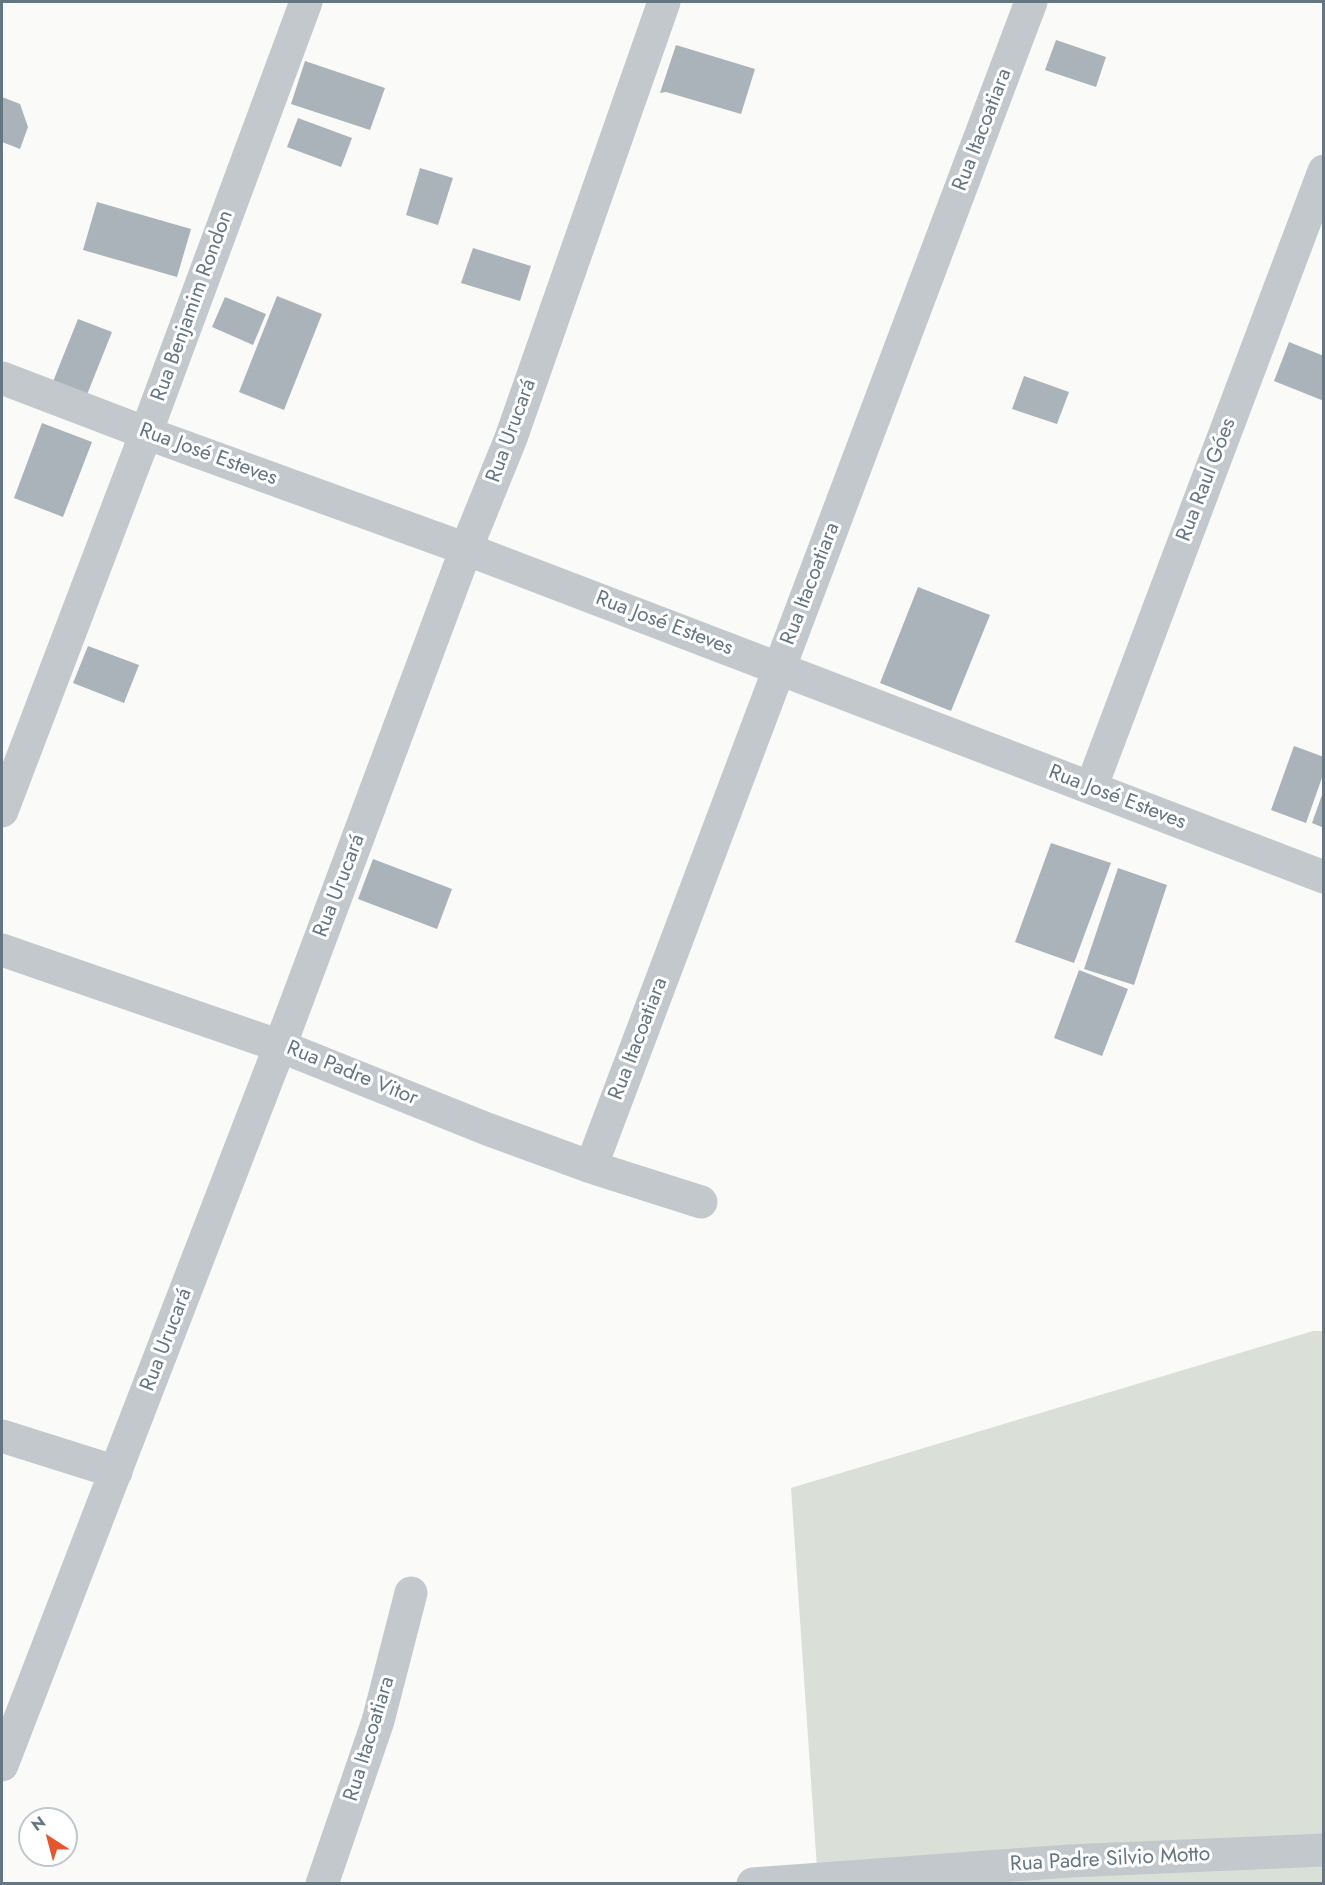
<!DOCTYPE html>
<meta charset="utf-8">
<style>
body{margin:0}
#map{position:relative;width:1325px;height:1885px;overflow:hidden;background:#fafaf8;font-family:Jost,sans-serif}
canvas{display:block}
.frame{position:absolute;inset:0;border:3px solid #657683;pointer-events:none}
.north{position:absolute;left:18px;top:1807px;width:60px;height:60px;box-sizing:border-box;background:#fff;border:2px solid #c1c8cd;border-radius:50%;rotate:324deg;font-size:16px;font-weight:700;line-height:24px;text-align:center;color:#657683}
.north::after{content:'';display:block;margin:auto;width:21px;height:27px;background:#e4572e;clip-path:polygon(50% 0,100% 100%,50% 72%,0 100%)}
</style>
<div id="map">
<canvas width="1325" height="1885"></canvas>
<div class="frame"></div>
<div class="north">N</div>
</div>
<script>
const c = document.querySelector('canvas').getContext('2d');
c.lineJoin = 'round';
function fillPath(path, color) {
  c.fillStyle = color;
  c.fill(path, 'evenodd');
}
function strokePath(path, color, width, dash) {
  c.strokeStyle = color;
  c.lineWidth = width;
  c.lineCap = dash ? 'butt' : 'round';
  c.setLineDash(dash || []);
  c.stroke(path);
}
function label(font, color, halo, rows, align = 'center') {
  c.font = font + ' Jost,sans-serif';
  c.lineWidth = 6;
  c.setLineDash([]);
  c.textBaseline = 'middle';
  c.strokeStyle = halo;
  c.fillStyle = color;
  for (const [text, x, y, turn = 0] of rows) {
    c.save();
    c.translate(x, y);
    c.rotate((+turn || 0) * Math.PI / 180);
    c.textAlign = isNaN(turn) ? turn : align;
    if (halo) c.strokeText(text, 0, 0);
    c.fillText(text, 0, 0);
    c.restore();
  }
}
const green = new Path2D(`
 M1313,1331H1323V1883H818L791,1488Z`);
const building = new Path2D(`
 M1056,40L1106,57L1096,87L1045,70Z
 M676,45L755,69L741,114L666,92L660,93Z
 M305,61L385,88L370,130L291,104Z
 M2,97L20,104L28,127L20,149L2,142Z
 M298,118L352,138L341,167L287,147Z
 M420,168L453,178L438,225L406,215Z
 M97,202L191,229L177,277L83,250Z
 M473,248L531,266L520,301L461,283Z
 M277,296L322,314L284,410L239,392Z
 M225,297L266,314L253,345L212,327Z
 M78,319L112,332L86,397L52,384Z
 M1289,342L1324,356V401L1274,381Z
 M1024,376L1069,392L1057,424L1012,409Z
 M42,423L92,442L63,517L14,498Z
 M918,587L990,615L951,711L880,683Z
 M88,646L139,665L124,703L73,683Z
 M1294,746L1324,757V772L1306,823L1271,810Z
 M1323,792H1324V828L1312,823Z
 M1051,843L1111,863L1074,963L1015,942Z
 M373,859L452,889L437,929L358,899Z
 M1118,868L1167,885L1134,985L1084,969Z
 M1079,970L1128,989L1102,1056L1054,1038Z`);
const minor = new Path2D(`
 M2,378L146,433L466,549L1324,877
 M1091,788L1324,171
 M2,811L146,433L306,2
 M2,950L280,1046L487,1129L591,1167L701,1202
 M591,1167L1031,2
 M2,1436L116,1472
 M2,1765L280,1046L466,549L511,438L664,2
 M322,1884L378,1721L411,1593
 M753,1884L1069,1861L1324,1850`);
const streetNames = [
 ["Rua Itacoatiara",983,130,-69],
 ["Rua Benjamim Rondon",193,306,-70],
 ["Rua Urucará",512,431,-70],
 ["Rua José Esteves",208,455,20],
 ["Rua Raul Góes",1207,480,-69],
 ["Rua Itacoatiara",811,584,-69],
 ["Rua José Esteves",664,624,21],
 ["Rua José Esteves",1117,798,21],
 ["Rua Urucará",340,886,-69],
 ["Rua Itacoatiara",639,1039,-69],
 ["Rua Padre Vitor",352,1074,22],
 ["Rua Urucará",167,1340,-69],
 ["Rua Itacoatiara",370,1739,-73],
 ["Rua Padre Silvio Motto",1110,1860,-3]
];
fillPath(green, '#dadfd7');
fillPath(building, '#aab3b9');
strokePath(minor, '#c3c8cc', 33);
label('21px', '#657683', '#fff', streetNames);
</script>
